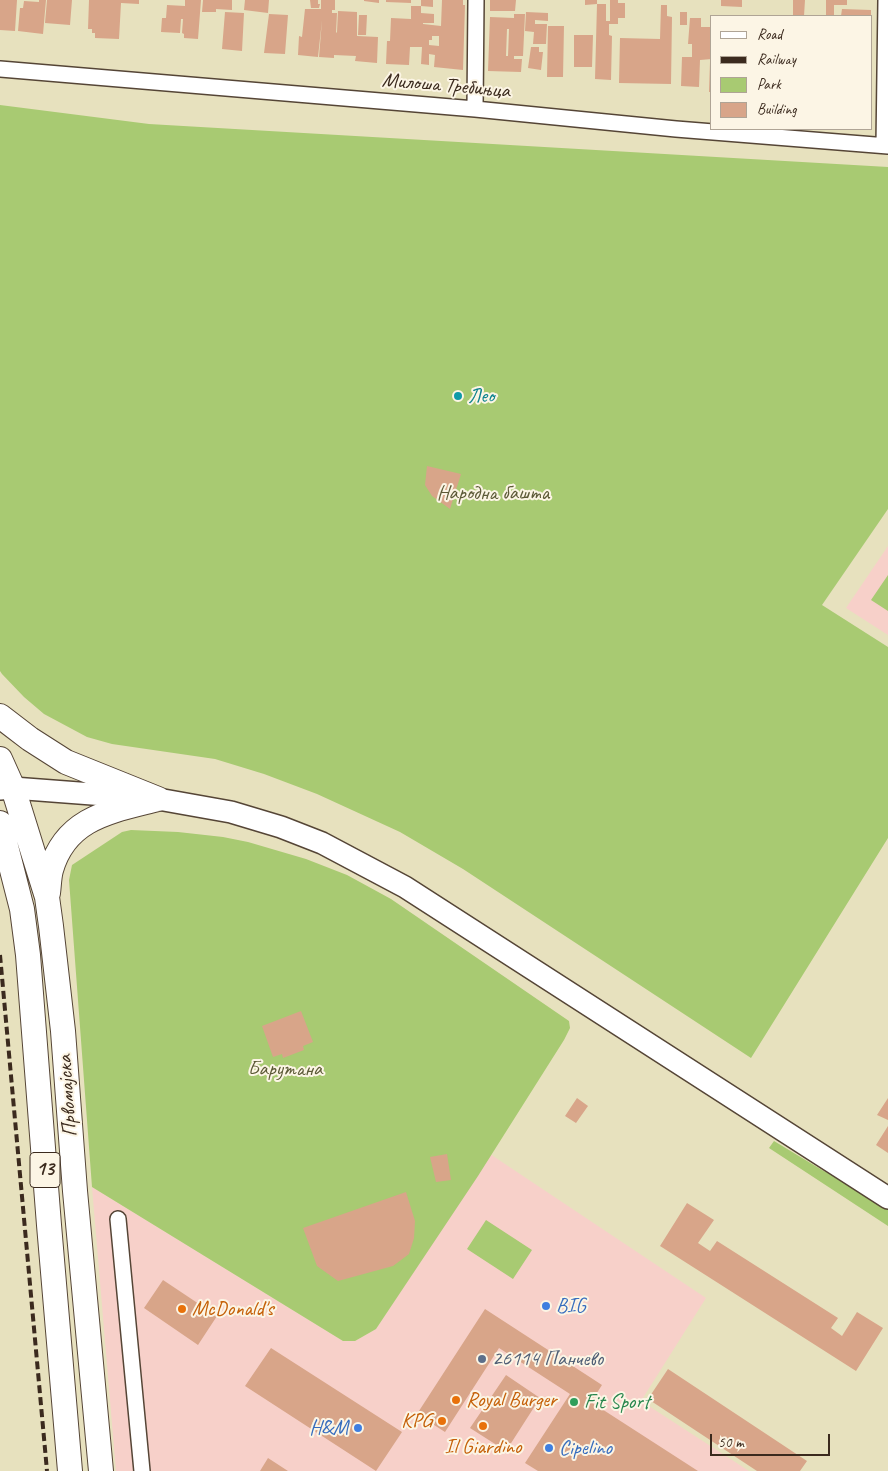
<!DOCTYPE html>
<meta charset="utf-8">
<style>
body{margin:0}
#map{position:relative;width:888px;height:1471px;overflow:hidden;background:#e7e1be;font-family:Caveat,sans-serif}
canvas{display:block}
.legend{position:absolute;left:710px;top:15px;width:162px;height:115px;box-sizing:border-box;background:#fcf5e5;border:1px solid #afa495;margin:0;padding:6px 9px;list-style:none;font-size:15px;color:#3b2a1e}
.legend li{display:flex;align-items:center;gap:10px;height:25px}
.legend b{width:25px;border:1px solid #afa495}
.scale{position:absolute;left:710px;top:1434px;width:120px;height:22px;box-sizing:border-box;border:2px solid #3b2a1e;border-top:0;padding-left:6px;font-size:15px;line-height:18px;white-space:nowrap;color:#3b2a1e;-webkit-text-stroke:4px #fcf5e5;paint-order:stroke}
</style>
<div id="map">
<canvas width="888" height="1471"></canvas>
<ul class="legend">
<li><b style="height:6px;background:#fff"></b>Road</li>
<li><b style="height:6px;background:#3b2a1e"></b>Railway</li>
<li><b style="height:14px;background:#a8ca72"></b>Park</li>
<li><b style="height:14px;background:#d8a589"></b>Building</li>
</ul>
<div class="scale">50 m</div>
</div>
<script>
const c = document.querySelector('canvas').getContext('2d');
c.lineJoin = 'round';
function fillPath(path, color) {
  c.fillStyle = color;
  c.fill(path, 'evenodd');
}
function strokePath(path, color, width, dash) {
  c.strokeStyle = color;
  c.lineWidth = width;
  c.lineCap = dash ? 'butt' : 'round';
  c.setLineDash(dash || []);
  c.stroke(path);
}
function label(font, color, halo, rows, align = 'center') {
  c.font = font + ' Caveat,sans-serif';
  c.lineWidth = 4;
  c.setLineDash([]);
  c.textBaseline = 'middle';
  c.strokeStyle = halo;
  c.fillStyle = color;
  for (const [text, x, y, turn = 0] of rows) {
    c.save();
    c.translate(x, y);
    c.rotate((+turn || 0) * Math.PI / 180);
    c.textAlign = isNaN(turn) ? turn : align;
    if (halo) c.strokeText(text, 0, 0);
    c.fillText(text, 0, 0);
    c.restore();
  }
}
const built = new Path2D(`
 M888,546V635L846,608Z
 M490,1154L706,1298L641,1401L749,1471H116L92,1187L343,1341H355L376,1329Z`);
const green = new Path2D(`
 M0,105L149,124L888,167V509L822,605L888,647V838L751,1058L463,869L400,832L317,794L264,774L215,759L112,744L87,737L44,714L24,697L2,674L0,671Z
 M888,575V611L871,600Z
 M131,830L178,832L223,837L248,842L306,859L347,875L391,899L569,1021L570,1028L564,1040L478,1176L376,1329L355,1341H343L92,1187L69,880L72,865L122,832Z
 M774,1141L822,1170L866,1192L888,1207V1226L769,1148Z
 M486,1220L532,1250L513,1279L467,1249Z`);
const building = new Path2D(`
 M0,0H17L15,31L0,30Z
 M39,0H46L43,34L18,31L20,8H23L24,1L39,2Z
 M47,0H72L70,25L45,23Z
 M89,0H139V4L121,3L119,39L95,38V33H92V29H88Z
 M185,0H201L198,39L184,38V34L182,33L183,19H181L180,33L161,32L162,18H166L167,5L185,6Z
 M203,0H232V10L216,9V12H202Z
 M245,0H269L268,13L244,10Z
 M310,0H318V4H320L319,8H311Z
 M321,0H335V10H332V13H337L336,33L337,32L338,11L357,12V36L378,37L377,63L355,61L356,56L334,55V58L319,57L322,20L318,57L298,55L299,36L302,37L305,9H321Z
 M364,0H379V3L364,1Z
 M386,0H411V3L386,2Z
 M421,0H433V7L421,6V13L434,14V23H423V24L441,26L442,0H463V5H465L463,70L434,67L435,55L429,54V65L421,64L422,47H410L409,65L386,64L387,41H390L391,18L411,19V6H421ZM432,36H439V46L429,45V40H432Z
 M490,0H516L515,11H490Z
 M585,0H597V4L585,5Z
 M610,0H618V3H625V18H618V24H609V35L612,36L611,80L595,79L597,4H606V21H610Z
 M721,0H742V7L721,6Z
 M793,0H805L804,16H793Z
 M826,0H847V5H834V16H826Z
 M661,5H667V16L672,17L671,84L619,83L620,38L660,39Z
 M842,9L871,10V16H841Z
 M225,12L244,13L242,51L222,49Z
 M526,12L548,13V21L535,20V24H547L546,44H533L534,32L525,31Z
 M680,12H687V25H680Z
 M269,14L288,15L285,54L264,53Z
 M514,14H525L523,56H514V59H522L521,72L488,71L490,17L514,18ZM507,29H509L508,56H506Z
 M359,15H367L366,35H358Z
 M690,18H701V27H712V59L700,60L699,87L681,86L682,57H692V44H688Z
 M548,26H564L563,77H547Z
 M574,35H593L592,67H574Z
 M531,47H539V52H543L541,70L528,68Z
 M710,62H712V92H709Z
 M427,466L461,474L450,509L432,496L425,485Z
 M301,1011L313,1042L303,1046L304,1050L283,1058L282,1054L273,1057L262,1026Z
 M577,1098L588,1106L576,1123L565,1116Z
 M888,1098V1120L877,1115Z
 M888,1126V1153L876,1145Z
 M447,1154L451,1180L436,1182L430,1157Z
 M406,1192L415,1221L414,1238L409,1254L393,1266L338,1281L317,1266L303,1228Z
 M687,1203L714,1220L698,1243L710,1251L717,1241L838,1318L831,1328L842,1336L857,1312L883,1328L856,1371L660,1246Z
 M163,1280L217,1316L198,1345L144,1308Z
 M485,1309L602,1385L591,1402L698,1471H538L525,1463L570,1394L499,1348L445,1432L417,1414Z
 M271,1348L402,1432L376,1471L245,1386Z
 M668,1369L807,1461L800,1471H757L648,1399Z
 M506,1375L540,1398L506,1451L470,1428Z
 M268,1458L288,1471H260Z`);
const street = new Path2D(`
 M0,69L475,109L676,129L888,146
 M475,109L476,0
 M884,145L886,0
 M118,1219L142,1471`);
const secondary = new Path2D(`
 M0,789L13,788L158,799L231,812L281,827L322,843L405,887L888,1198`);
const primary = new Path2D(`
 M0,716L30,739L66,762L158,799
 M0,759L13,788L32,849L47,897L51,926L63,1031L75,1191L101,1471
 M0,823L22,909L28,955L49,1225L70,1471
 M48,893C49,886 49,877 51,870C66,817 112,811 158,799`);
const rail = new Path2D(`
 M0,955L47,1471`);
const markers = [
 [458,396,5,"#0f9aa8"],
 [546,1306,5,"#3f7fe0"],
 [182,1309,5,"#e8710a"],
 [482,1359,5,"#5c6f8a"],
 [456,1400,5,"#e8710a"],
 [574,1402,5,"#2e9e5b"],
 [442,1421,5,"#e8710a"],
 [483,1426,5,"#e8710a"],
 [358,1428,5,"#3f7fe0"],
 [549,1448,5,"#3f7fe0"]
];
const shields = [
 [45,1170,30]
];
const shieldNames = [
 ["13",45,1170]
];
const streetNames = [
 ["Милоша Требињца",446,86,5],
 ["Првомајска",68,1096,-94]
];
const cultureNames = [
 ["Лео",468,396]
];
const parkNames = [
 ["Народна башта",493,493],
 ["Барутана",285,1069]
];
const shopNames = [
 ["BIG",556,1306],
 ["H&M",348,1428,"right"],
 ["Cipelino",559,1448]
];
const foodNames = [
 ["McDonald's",192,1309],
 ["Royal Burger",466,1400],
 ["KPG",432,1421,"right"],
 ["Il Giardino",483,1447,"center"]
];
const serviceNames = [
 ["26114 Панчево",492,1359]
];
const leisureNames = [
 ["Fit Sport",584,1402]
];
fillPath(built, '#f7d0c9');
fillPath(green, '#a8ca72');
fillPath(building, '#d8a589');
strokePath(street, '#554536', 18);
strokePath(secondary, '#554536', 24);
strokePath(primary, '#554536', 26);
strokePath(street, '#fff', 15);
strokePath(secondary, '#fff', 21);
strokePath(primary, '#fff', 24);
strokePath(rail, '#3b2a1e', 4, [8, 4]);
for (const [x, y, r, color] of markers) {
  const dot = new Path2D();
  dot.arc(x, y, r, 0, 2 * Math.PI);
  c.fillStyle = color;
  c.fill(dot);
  strokePath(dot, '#fcf5e5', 2);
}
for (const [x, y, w] of shields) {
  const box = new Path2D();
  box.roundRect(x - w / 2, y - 17.5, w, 35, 4);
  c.fillStyle = '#fcf5e5';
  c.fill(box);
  strokePath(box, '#3b2a1e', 1);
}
label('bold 20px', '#3b2a1e', null, shieldNames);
label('21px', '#3b2a1e', '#fcf5e5', streetNames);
label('21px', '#0d838f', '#fcf5e5', cultureNames, 'left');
label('21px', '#5c5a37', '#fcf5e5', parkNames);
label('21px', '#366cbe', '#fcf5e5', shopNames, 'left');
label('21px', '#c56008', '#fcf5e5', foodNames, 'left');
label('21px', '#4e5e75', '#fcf5e5', serviceNames, 'left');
label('21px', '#27864d', '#fcf5e5', leisureNames, 'left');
</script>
